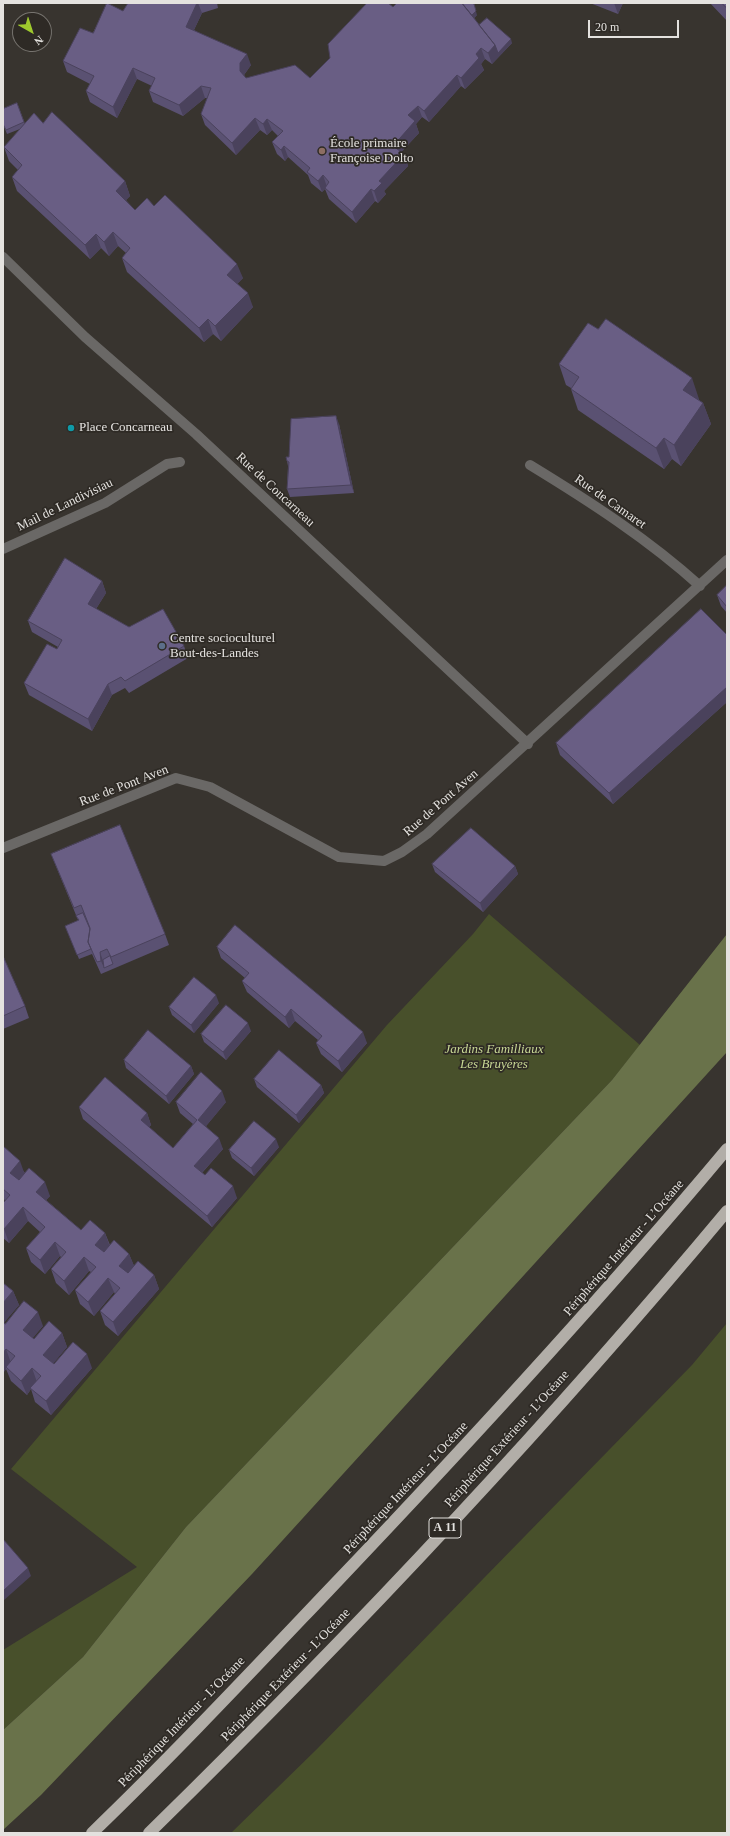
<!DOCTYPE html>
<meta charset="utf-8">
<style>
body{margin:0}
#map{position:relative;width:730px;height:1836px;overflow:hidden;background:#38342f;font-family:"Times New Roman",serif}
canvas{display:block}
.frame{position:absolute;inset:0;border:4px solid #e4e2df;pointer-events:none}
.north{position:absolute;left:12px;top:12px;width:40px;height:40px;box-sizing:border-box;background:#2e2a25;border:1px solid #77746f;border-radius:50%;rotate:141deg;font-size:11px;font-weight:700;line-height:16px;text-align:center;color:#e4e2df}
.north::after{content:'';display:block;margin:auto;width:14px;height:18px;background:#9fca2d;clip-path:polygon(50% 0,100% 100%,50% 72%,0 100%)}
.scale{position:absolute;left:588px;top:20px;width:91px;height:18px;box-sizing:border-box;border:2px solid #e4e2df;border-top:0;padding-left:5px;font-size:12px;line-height:14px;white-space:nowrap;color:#e4e2df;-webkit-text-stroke:3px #2e2a25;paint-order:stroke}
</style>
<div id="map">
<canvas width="730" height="1836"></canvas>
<div class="frame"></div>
<div class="north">N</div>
<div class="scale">20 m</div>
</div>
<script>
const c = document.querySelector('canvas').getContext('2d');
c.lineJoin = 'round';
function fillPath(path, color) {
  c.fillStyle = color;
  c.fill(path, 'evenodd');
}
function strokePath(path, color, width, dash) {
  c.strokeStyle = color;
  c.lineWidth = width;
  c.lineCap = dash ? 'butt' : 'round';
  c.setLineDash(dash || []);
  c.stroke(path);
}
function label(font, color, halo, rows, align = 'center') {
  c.font = font + ' "Times New Roman",serif';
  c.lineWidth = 3.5;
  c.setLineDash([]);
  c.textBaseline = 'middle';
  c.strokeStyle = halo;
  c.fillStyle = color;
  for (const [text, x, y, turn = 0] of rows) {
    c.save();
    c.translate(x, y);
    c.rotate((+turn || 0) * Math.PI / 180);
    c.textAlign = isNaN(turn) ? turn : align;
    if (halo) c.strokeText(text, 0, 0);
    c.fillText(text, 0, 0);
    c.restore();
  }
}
const green = new Path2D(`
 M489,914L640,1045L612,1080L186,1527L83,1657L3,1730V1650L137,1567L11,1469L387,1025L473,934Z
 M727,1323V1833H231L317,1749L692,1365Z`);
const forest = new Path2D(`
 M727,934V1052L252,1574L41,1795L3,1830V1730L83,1657L186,1527L612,1080Z`);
const street = new Path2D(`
 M3,257L85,337L196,434L528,744
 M530,465C589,501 648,539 700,586
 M3,549L105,503L167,464L180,462
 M3,848L176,778L210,787L339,857L384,861L402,852L427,834L727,560`);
const highway = new Path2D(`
 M92,1833C173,1755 250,1673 328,1591C465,1447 599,1302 727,1149
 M149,1833C351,1635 546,1428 727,1211`);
const wall = new Path2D(`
 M128,3H217L218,8L202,13L194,30L251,65L244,75L246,78H310L393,7L477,15L474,18L479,25L512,43L492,64L485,59L481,64L484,70L465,89L461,86L429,122L422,117L416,124L419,133L401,152L404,154L408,166L384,191L386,194L378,203L375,201L356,223L329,199L325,189L322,192L311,183L308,175L288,157L285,161L277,154L272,142L278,136L272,130L267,135L260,130L236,155L205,125L201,114L208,98H205L183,116L153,102L149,91L152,86L137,79L117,118L90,102L86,91L90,84L67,72L63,61L93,33L123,11Z
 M590,3H623L618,14Z
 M710,3H727V21Z
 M17,103L25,124L43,123L125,181L130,196L126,200L135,210L154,206L243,278L237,284L253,307L221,341L213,334L204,342L127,272L122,258L126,253L118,246L109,256L101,248L90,259L17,191L12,177L18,170L9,161L4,147L20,129L7,134L3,124V109Z
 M559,364L699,399V400L703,403L711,424L681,466L672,459L664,469L578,410L571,389V388L566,385Z
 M339,424L354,493L290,497L287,489L288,466L287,461L289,457Z
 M102,581L106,593L96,609L129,627L184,646L188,658L129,693L125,688L112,695L92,731L29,695L24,683L57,649L58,647L32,632L28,621Z
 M727,585V613L721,606L717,595Z
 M727,635V702L613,804L560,755L556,743Z
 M51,854L165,934L169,945L101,974L92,954L79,959L67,930L78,920Z
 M432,864L515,866L518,874L483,912L435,872Z
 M217,947L367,1043L342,1072L321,1054L316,1043L318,1040L295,1021L289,1028L247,992L242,981L245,978L221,958Z
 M3,956L25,1006L29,1018L3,1029Z
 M219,1003L194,1033L172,1015L169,1007Z
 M251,1031L226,1060L204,1042L201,1034Z
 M124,1060L191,1066L194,1074L169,1104L126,1068Z
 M254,1079L321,1085L324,1093L299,1123L257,1087Z
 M176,1102H226L206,1126L223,1149L202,1173L237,1198L212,1227L83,1119L79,1107L147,1113L151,1125L149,1127L173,1148L193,1124L180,1113Z
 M3,1146L25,1173L50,1196L46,1200L81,1230L105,1233L110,1245L129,1254L134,1266L154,1275L159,1289L118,1336L105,1325L100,1311L115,1294L114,1292L94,1316L80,1304L75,1290L91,1272L89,1271L69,1295L56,1283L51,1269L61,1257L60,1256L45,1274L31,1262L26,1248L40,1232L28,1221L9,1243L3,1238V1203L5,1201L4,1199L3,1200Z
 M279,1147L254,1176L232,1158L229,1150Z
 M3,1283L13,1291L19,1305L4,1322L5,1324L43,1326L32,1338L34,1339L62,1333L67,1347L53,1363L54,1364L92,1368L51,1415L35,1402L31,1389L27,1395L11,1381L6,1369L3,1373Z`);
const shadedWall = new Path2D(`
 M197,3H198L202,13L190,38L186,27Z
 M614,3H623L618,14Z
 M474,4L477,15L472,21L470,17Z
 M511,39L512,43L492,64L488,53L495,45Z
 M481,48L485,59L481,64L484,70L465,89L461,78L476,54Z
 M247,54L251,65L244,75L245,83L240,71V63Z
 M133,68L137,79L117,118L113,107Z
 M457,75L461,86L429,122L424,111Z
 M201,86L205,98L183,116L179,105Z
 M418,106L422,117L416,124L419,133L397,157L393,146L408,115Z
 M255,118L260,130L236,155L232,143Z
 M267,119L272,130L267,135L263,124Z
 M284,146L288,157L285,161L281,150Z
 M404,154L408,166L384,191L386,194L378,203L374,191L379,181Z
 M323,175L327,187L325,188V189L322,192L318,181Z
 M125,181L130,196L121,205L116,191Z
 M371,189L375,201L356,223L352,212Z
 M113,232L118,246L109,256L104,242Z
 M96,234L101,248L90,259L85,245Z
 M237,264L243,278L232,289L227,275Z
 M248,293L253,307L221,341L215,326Z
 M208,319L213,334L204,342L199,328Z
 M692,378L699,399L691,411L683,390Z
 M703,403L711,424L681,466L674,445Z
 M336,416L339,424L354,493L351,485Z
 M664,438L672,459L664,469L656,448Z
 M102,581L106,593L92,615L88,604Z
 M108,684L112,695L92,731L88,719Z
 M727,687V702L613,804L609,793Z
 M515,866L518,874L483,912L480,903Z
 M100,952L104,964V968L101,961Z
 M216,995L219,1003L194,1033L191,1025Z
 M291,1009L295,1021L289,1028L285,1017Z
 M248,1023L251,1031L226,1060L223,1052Z
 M363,1032L367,1043L342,1072L338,1061Z
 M191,1066L194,1074L169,1104L166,1096Z
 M321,1085L324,1093L299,1123L296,1115Z
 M222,1091L226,1102L202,1131L198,1120Z
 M147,1113L151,1125L145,1132L141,1120Z
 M219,1138L223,1149L198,1177L194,1166Z
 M276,1139L279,1147L254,1176L251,1168Z
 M20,1161L25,1175L15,1187L10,1173Z
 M45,1182L50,1196L41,1206L36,1192Z
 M233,1186L237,1198L212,1227L207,1216Z
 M23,1207L28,1221L9,1243L4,1229Z
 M105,1233L110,1247L100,1259L95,1245Z
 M55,1242L60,1256L45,1274L40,1260Z
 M129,1254L135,1268L124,1280L119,1266Z
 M84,1257L89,1271L69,1295L64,1281Z
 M154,1275L159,1289L118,1336L113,1322Z
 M108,1278L114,1292L94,1316L88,1302Z
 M13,1291L19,1305L3,1324V1303Z
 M38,1312L43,1326L28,1344L23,1330Z
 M62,1333L67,1347L49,1369L43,1355Z
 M6,1349L11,1363L6,1367V1369L3,1373V1353Z
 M87,1354L92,1368L51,1415L46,1401Z
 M32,1368L37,1382L30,1388L31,1389L27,1395L21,1381Z
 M28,1568L31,1576L3,1601V1591Z`);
const building = new Path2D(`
 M107,3L123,11L128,3H197L186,27L247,54L240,63V71L246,78L295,65L310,78L330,58L328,44L367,3H388L393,7L397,3H462L495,45L488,53L481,48L476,54L479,58L461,78L457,75L424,111L418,106L408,115L415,121L393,146L404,154L379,181L382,183L374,191L371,189L352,212L325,188L329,182L323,175L318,181L307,172L310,168L284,146L281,150L272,142L283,131L267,119L263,124L255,118L232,143L201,114L211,88L201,86L179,105L149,91L155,78L133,68L113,107L86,91L94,76L63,61L80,28L93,33Z
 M462,3H472L474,4L476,11L472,15Z
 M722,3H727V8Z
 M487,18L511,39L498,53L495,45L479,25Z
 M17,103L24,122L6,130L3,124V109Z
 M52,112L125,181L116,191L135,210L147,198L154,206L165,195L237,264L227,275L248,293L215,326L208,319L199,328L122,258L130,248L113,232L104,242L96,234L85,245L12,177L22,165L4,147L34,113L43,123Z
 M606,319L692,378L683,390L703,403L674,445L664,438L656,448L571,389L579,377L559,364L588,323L598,329Z
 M336,416L351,485L287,489L289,462L287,461L286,457H289L291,419Z
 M65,558L102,581L88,604L129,627L163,609L184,646L125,681L121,677L108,684L88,719L24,683L47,644L57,649L62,640L28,621Z
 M727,585V607L717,595Z
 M701,609L727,635V687L609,793L556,743Z
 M120,825L165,934L111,957L107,949L100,952L101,961L97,962L88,942L90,928L81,905L74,908L51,854Z
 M471,828L515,866L480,903L432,864Z
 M83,913L90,929L88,942L91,949L77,955L65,926L79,920L76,916Z
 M235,925L363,1032L338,1061L316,1043L322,1036L291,1009L285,1017L242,981L249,973L217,947Z
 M3,956L25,1006L3,1016Z
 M110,956L113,964L104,968L103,960Z
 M194,977L216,995L191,1025L169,1007Z
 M226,1005L248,1023L223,1052L201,1034Z
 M148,1030L191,1066L166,1096L124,1060Z
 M279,1050L321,1085L296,1115L254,1079Z
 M201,1072L222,1091L198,1120L219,1138L194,1166L205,1175L211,1168L233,1186L207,1216L79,1107L105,1077L147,1113L141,1120L173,1148L197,1120L176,1102Z
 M254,1121L276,1139L251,1168L229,1150Z
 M3,1146L20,1161L10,1173L19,1180L29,1168L45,1182L36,1192L81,1230L90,1220L105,1233L95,1245L104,1252L114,1240L129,1254L119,1266L128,1273L138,1261L154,1275L113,1322L100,1311L120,1288L108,1278L88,1302L75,1290L96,1267L84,1257L64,1281L51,1269L66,1252L55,1242L40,1260L26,1248L45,1227L23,1207L4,1229H3V1203L10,1195L3,1189Z
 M3,1283L13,1291L3,1303Z
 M24,1301L38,1312L23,1330L34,1339L49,1321L62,1333L43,1355L54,1364L73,1342L87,1354L46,1401L30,1388L41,1376L32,1368L21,1381L6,1367L15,1356L6,1349L3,1353V1322L5,1324Z
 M3,1539L28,1568L3,1591Z`);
const markers = [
 [322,151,4,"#8d6e63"],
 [71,428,4,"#0f9aa8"],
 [162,646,4,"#5c6f8a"]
];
const shields = [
 [445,1528,32]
];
const shieldNames = [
 ["A 11",445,1528]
];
const poiNames = [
 ["École primaire",330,144],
 ["Françoise Dolto",330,159],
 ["Place Concarneau",79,428],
 ["Centre socioculturel",170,639],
 ["Bout-des-Landes",170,654]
];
const streetNames = [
 ["Rue de Concarneau",275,490,43],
 ["Rue de Camaret",610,502,35],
 ["Mail de Landivisiau",65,505,-26],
 ["Rue de Pont Aven",124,786,-21],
 ["Rue de Pont Aven",441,803,-41],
 ["Périphérique Intérieur - L’Océane",624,1248,-49],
 ["Périphérique Extérieur - L’Océane",507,1439,-48],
 ["Périphérique Intérieur - L’Océane",406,1488,-47],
 ["Périphérique Extérieur - L’Océane",286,1675,-46],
 ["Périphérique Intérieur - L’Océane",182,1722,-46]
];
const parkNames = [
 ["Jardins Familliaux",494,1050],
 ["Les Bruyères",494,1065]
];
fillPath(green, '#48502b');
fillPath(forest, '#69724a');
strokePath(street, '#6a6866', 10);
strokePath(highway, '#b2aea8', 12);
fillPath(wall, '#5a5172');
fillPath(shadedWall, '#4a425c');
fillPath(building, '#695e84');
strokePath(building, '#4a425c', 1);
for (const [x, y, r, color] of markers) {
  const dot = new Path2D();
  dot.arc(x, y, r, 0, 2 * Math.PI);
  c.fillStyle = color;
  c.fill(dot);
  strokePath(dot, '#2e2a25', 1.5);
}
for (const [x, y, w] of shields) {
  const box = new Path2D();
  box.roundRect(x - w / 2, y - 10, w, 20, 3);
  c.fillStyle = '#2e2a25';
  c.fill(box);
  strokePath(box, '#e4e2df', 1);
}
label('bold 12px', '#e4e2df', null, shieldNames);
label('13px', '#e4e2df', '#2e2a25', poiNames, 'left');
label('13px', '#e4e2df', '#2e2a25', streetNames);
label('italic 13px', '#c9d995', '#2e2a25', parkNames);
</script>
